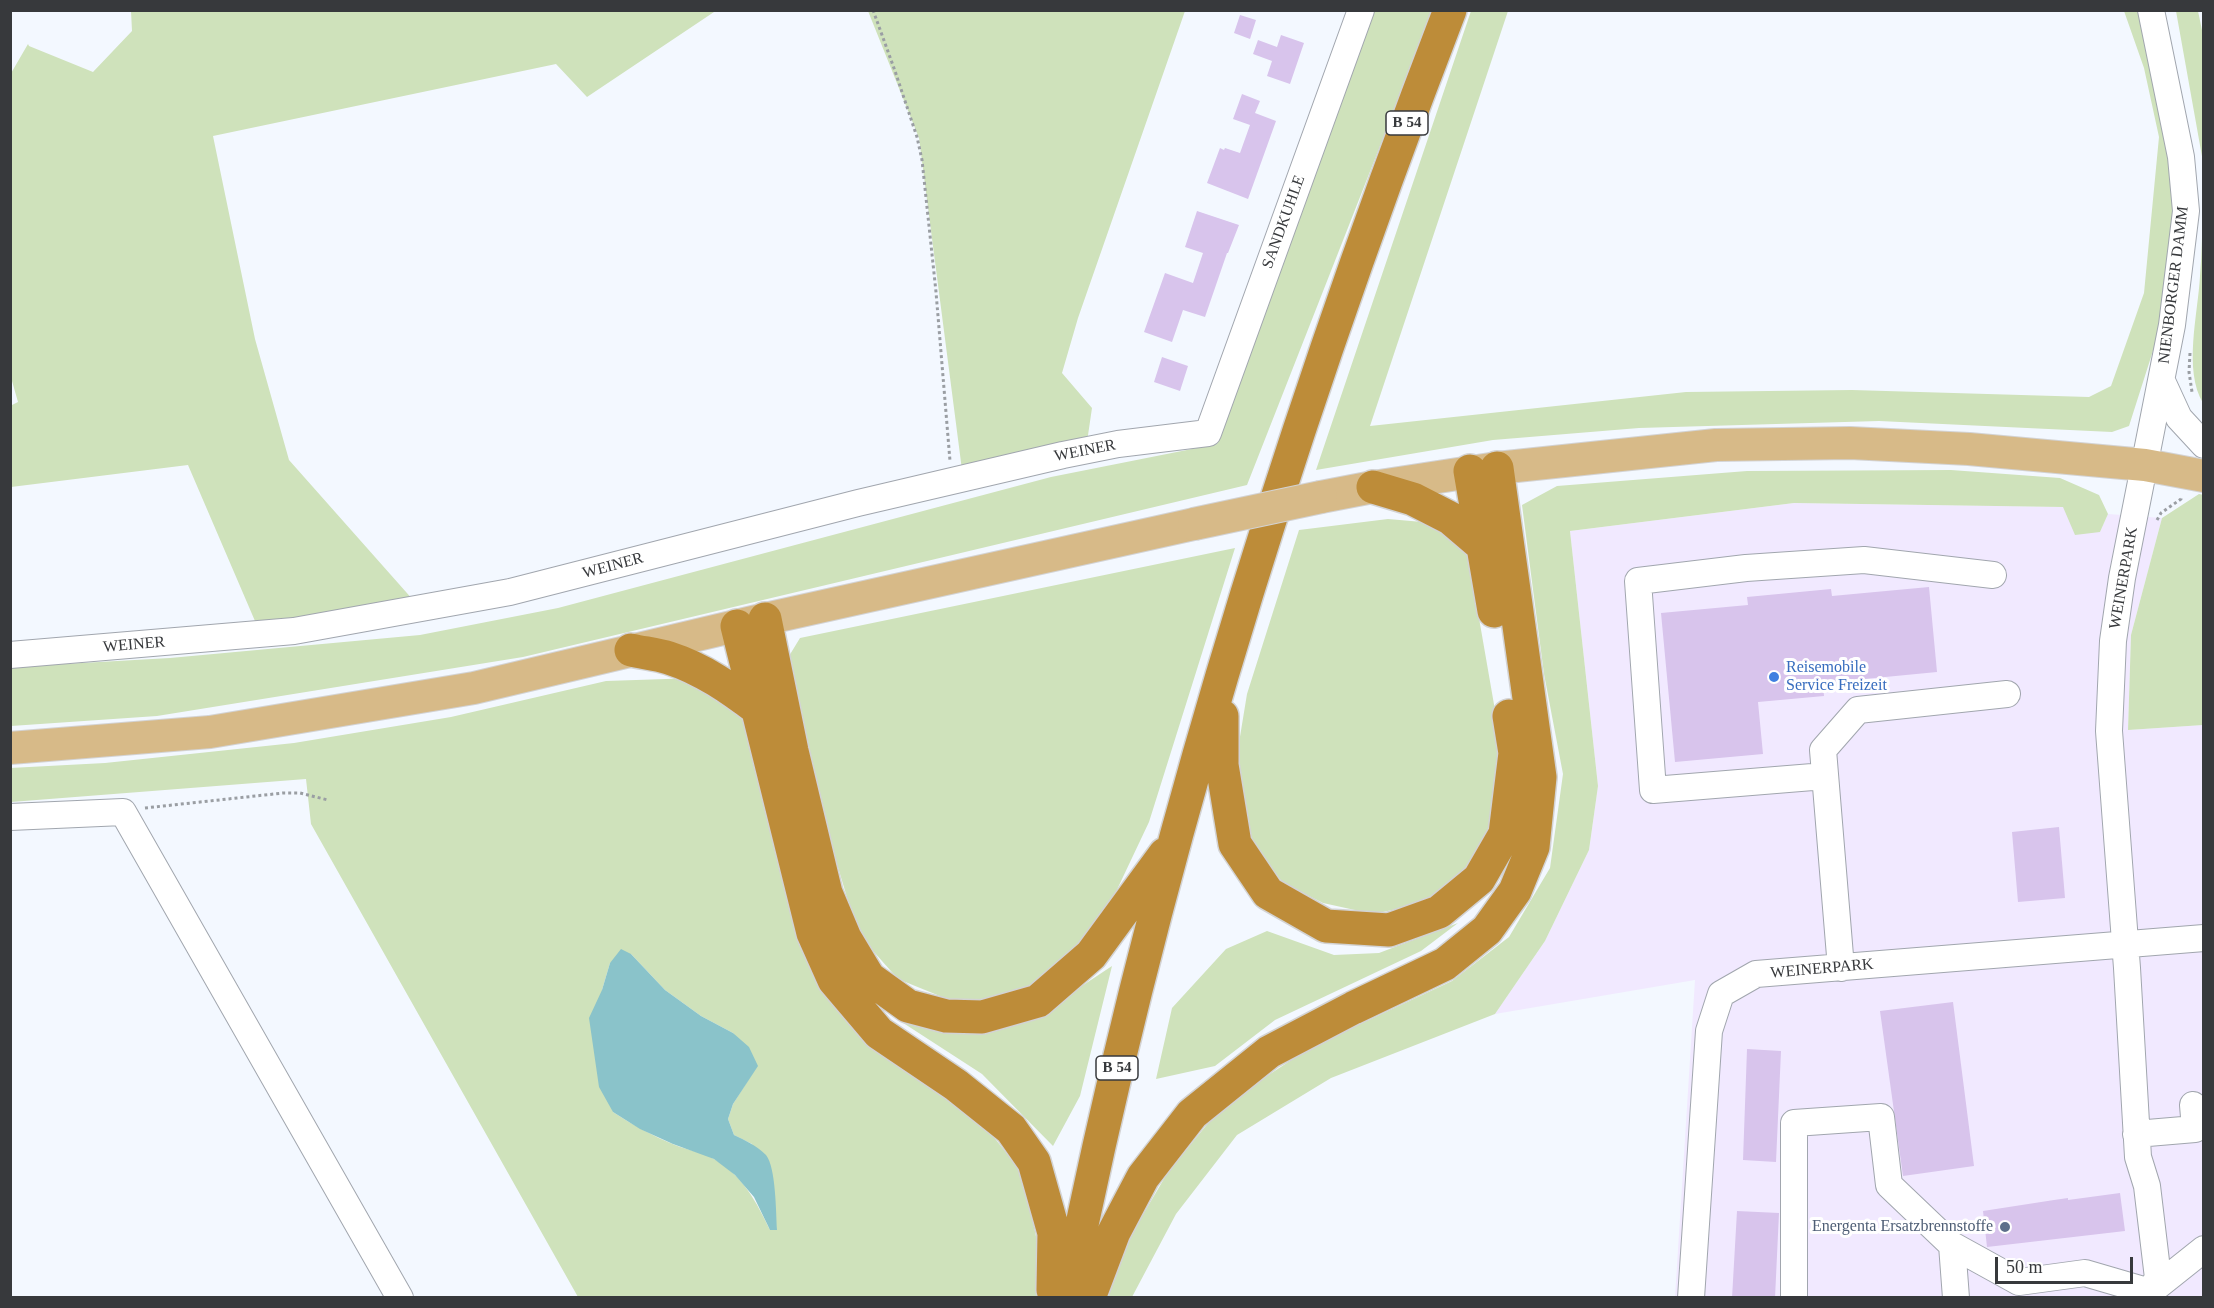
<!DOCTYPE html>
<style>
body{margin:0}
#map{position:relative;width:2214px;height:1308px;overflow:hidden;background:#f3f8ff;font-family:Georgia,serif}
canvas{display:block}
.frame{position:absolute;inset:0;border:12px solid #37393c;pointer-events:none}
.scale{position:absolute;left:1995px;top:1257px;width:138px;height:27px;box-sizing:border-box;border:3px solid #37393c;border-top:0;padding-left:8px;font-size:18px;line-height:21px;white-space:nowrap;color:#37393c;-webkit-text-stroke:4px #fff;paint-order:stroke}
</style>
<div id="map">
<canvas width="2214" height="1308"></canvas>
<div class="frame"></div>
<div class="scale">50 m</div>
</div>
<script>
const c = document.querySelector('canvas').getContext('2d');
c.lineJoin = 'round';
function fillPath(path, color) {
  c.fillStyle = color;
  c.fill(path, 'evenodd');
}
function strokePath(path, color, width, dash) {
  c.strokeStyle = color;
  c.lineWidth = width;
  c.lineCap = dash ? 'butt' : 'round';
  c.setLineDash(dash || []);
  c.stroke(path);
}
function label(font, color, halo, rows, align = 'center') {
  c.font = font + ' Georgia,serif';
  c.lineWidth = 6;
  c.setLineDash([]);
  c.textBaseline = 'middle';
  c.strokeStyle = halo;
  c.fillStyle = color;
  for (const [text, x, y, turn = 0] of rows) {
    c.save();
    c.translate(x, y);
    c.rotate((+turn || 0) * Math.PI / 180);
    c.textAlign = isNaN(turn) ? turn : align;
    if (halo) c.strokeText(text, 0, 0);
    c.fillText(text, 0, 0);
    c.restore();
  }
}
const commercial = new Path2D(`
 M1794,503L2064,507L2100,532L2108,514L2162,518L2131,635L2128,730L2203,725V1297H1675L1695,980L1495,1014L1545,941L1589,850L1598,786L1570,531Z`);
const green = new Path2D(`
 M131,11H743L714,12L587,97L556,64L213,136L255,339L289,460L414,601L258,628L188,465L11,487L10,406L18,402L10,374V75L28,44L29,46L93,72L132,31Z
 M868,11H1185L1078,318L1062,373L1092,408L1087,442L962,470L919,138Z
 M1372,11H1433L1247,485L523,657L157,716L11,726V667L170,658L420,635L558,608L1051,477L1217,444Z
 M1471,11H1508L1370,426L1686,392L1852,390L2089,397L2111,386L2144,293L2159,137L2144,68L2124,11H2142L2170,146L2174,235L2158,335L2129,426L2112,432L1879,421L1639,428L1493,440L1316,470Z
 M2176,11H2198L2204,40L2203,162Z
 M2203,207L2204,403H2203C2183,370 2198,314 2200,276C2202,253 2202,230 2203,207Z
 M1951,470L2060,478L2099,495L2108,514L2100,532L2075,535L2063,507L1794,503L1570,531L1598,786L1589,850L1545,941L1495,1014L1331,1078L1237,1135L1176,1214L1132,1297L1104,1298L1118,1257L1168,1172L1223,1105L1311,1047L1452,981L1509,937L1550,868L1563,774L1544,674L1522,505L1557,486L1747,471Z
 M2199,494L2204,495L2203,725L2128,730L2131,635L2162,518Z
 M1388,519L1434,523L1467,549L1504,762L1497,825L1456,881L1421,904L1373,914L1323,903L1283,883L1251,842L1236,761L1247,694L1299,530Z
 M1235,548L1149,822L1105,915L1084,949L1025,1001L957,1003L898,979L858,934L834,854L786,661L800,638Z
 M696,678L749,722L798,933L970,1107L1023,1174L1038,1246L1037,1297H578L311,824L306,779L11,802L10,768L105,763L294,743L451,717L606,681ZM631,954L665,990L701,1016L733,1033L757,1066L733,1104L728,1119L734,1135L752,1144L770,1230C757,1203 742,1174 714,1159C702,1152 687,1150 675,1145C653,1136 633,1125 613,1112L602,990L610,963Z
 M1458,923L1421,951L1275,1020L1215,1066L1156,1079L1172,1008L1226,949L1267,931L1334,955L1379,953Z
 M1112,966L1080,1096L1053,1146L982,1074L894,1017L975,1033L1029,1021Z`);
const water = new Path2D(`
 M621,949L631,954L665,990L701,1016L733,1033L749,1047L758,1066L733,1104L728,1119L734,1135C745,1140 757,1146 766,1155C776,1167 776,1213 777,1230H770L754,1197L735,1175L714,1159L673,1144L640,1129L613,1112L599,1087L589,1018L602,990L610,963Z`);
const building = new Path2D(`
 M1240,15L1256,20L1250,39L1234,33Z
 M1281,35L1304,43L1290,84L1267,76L1272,61L1253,54L1258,40L1277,47Z
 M1242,94L1260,101L1255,113L1276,121L1248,199L1207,183L1220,148L1224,150L1225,148L1240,153L1250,125L1233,119Z
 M1197,211L1239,225L1228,253H1227L1205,317L1183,310L1172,342L1144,332L1165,273L1193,283L1203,253L1185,247Z
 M1162,357L1188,366L1180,391L1154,382Z
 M1929,587L1937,672L1823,683L1824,696L1758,702L1763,754L1675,762L1661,613L1748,605L1747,597L1831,589L1832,596Z
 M2059,827L2065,898L2018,902L2012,832Z
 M1953,1002L1974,1166L1903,1176L1880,1011Z
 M1747,1049L1781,1051L1776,1162L1743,1160Z
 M2120,1193L2125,1231L1987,1247L1983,1211L2054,1200L2068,1198V1200Z
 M1737,1211L1779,1213L1775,1298H1732Z`);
const path = new Path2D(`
 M873,10L895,71L917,137L922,160L936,292L950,461
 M2190,353L2189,372L2192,392
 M2157,520L2161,513L2181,499V496
 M145,808L283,793H300L328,800`);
const minor = new Path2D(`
 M2162,381L2179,418L2204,445
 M10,655L294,631L510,592L858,503L1063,455L1118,444L1208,433L1361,10
 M1825,776L1653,790L1638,581L1746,568L1864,560L1993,575
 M10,817L123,812L400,1298
 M1841,968L1823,750L1858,710L2007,694
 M2136,1134L2195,1129L2193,1105
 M1952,1245L1956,1298
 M2150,1292L2204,1249
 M1691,1298L1709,1031L1721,994L1756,974L2204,938
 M1794,1298V1123L1881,1117L1889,1185L1952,1245L2019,1282L2085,1273L2150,1292
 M2146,1298L2158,1278L2147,1186L2138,1157L2127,968L2109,731L2113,641L2122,578L2172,325L2186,211L2181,157L2151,10`);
const major = new Path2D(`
 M1321,497L1373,487L1497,468L1716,445L1850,443L1969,449L2145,465L2204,476
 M10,748L210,732L474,688L765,619L1194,524`);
const highway = new Path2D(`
 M1470,471L1494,611
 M1373,487L1413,499L1450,518L1484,547
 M765,619L792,751L826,893L845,938L869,978L908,1006L946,1016L982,1017L1038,1001L1091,955L1165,854
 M737,626L813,933L834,980L879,1033L956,1085L1011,1129L1034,1162L1054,1233L1053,1290
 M631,650C644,653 657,654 669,658C703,669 731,689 759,710
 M1222,716V765L1235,844L1268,893L1326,926L1389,930L1439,912L1479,879L1505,834L1515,753L1509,716
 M1067,1298C1154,858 1289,428 1450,10
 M1089,1298L1114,1232L1143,1177L1192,1114L1269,1052L1353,1008L1445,964L1487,930L1515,891L1533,847L1540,777L1497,468`);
const majorBridge = new Path2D(`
 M1194,524L1321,497`);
const markers = [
 [1774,677,6,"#3f7fe0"],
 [2005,1227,6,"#5c6f8a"]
];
const shields = [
 [1407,123,42],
 [1117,1068,42]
];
const shieldNames = [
 ["B 54",1407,123],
 ["B 54",1117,1068]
];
const streetNames = [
 ["SANDKUHLE",1284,222,-70],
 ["NIENBORGER DAMM",2174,285,-83],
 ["WEINER",1085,451,-11],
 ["WEINER",613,566,-15],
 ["WEINERPARK",2124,578,-80],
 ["WEINER",134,645,-5],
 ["WEINERPARK",1822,969,-5]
];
const shopNames = [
 ["Reisemobile",1786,668],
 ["Service Freizeit",1786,686]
];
const serviceNames = [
 ["Energenta Ersatzbrennstoffe",1993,1227]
];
fillPath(commercial, '#f1e9ff');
fillPath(green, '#cfe2bb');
fillPath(water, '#8ac3ca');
fillPath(building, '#d8c4ec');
strokePath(minor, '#a1a6ae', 28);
strokePath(major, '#d3d3d4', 34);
strokePath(highway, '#d3d3d4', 36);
strokePath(path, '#9a9ea3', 3, [3, 3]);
strokePath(minor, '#fff', 26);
strokePath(major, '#d7ba88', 32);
strokePath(highway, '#bd8c39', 33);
strokePath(majorBridge, '#d3d3d4', 34, []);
strokePath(majorBridge, '#d7ba88', 32);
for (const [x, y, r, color] of markers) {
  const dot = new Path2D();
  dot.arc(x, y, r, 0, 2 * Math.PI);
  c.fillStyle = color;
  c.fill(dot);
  strokePath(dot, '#fff', 2);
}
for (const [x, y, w] of shields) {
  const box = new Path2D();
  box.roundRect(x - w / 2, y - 12, w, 24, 4.5);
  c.fillStyle = '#fff';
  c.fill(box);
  strokePath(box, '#37393c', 1.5);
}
label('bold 15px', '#37393c', null, shieldNames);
label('16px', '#37393c', '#fff', streetNames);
label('16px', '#366cbe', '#fff', shopNames, 'left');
label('16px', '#4e5e75', '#fff', serviceNames, 'right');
</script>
